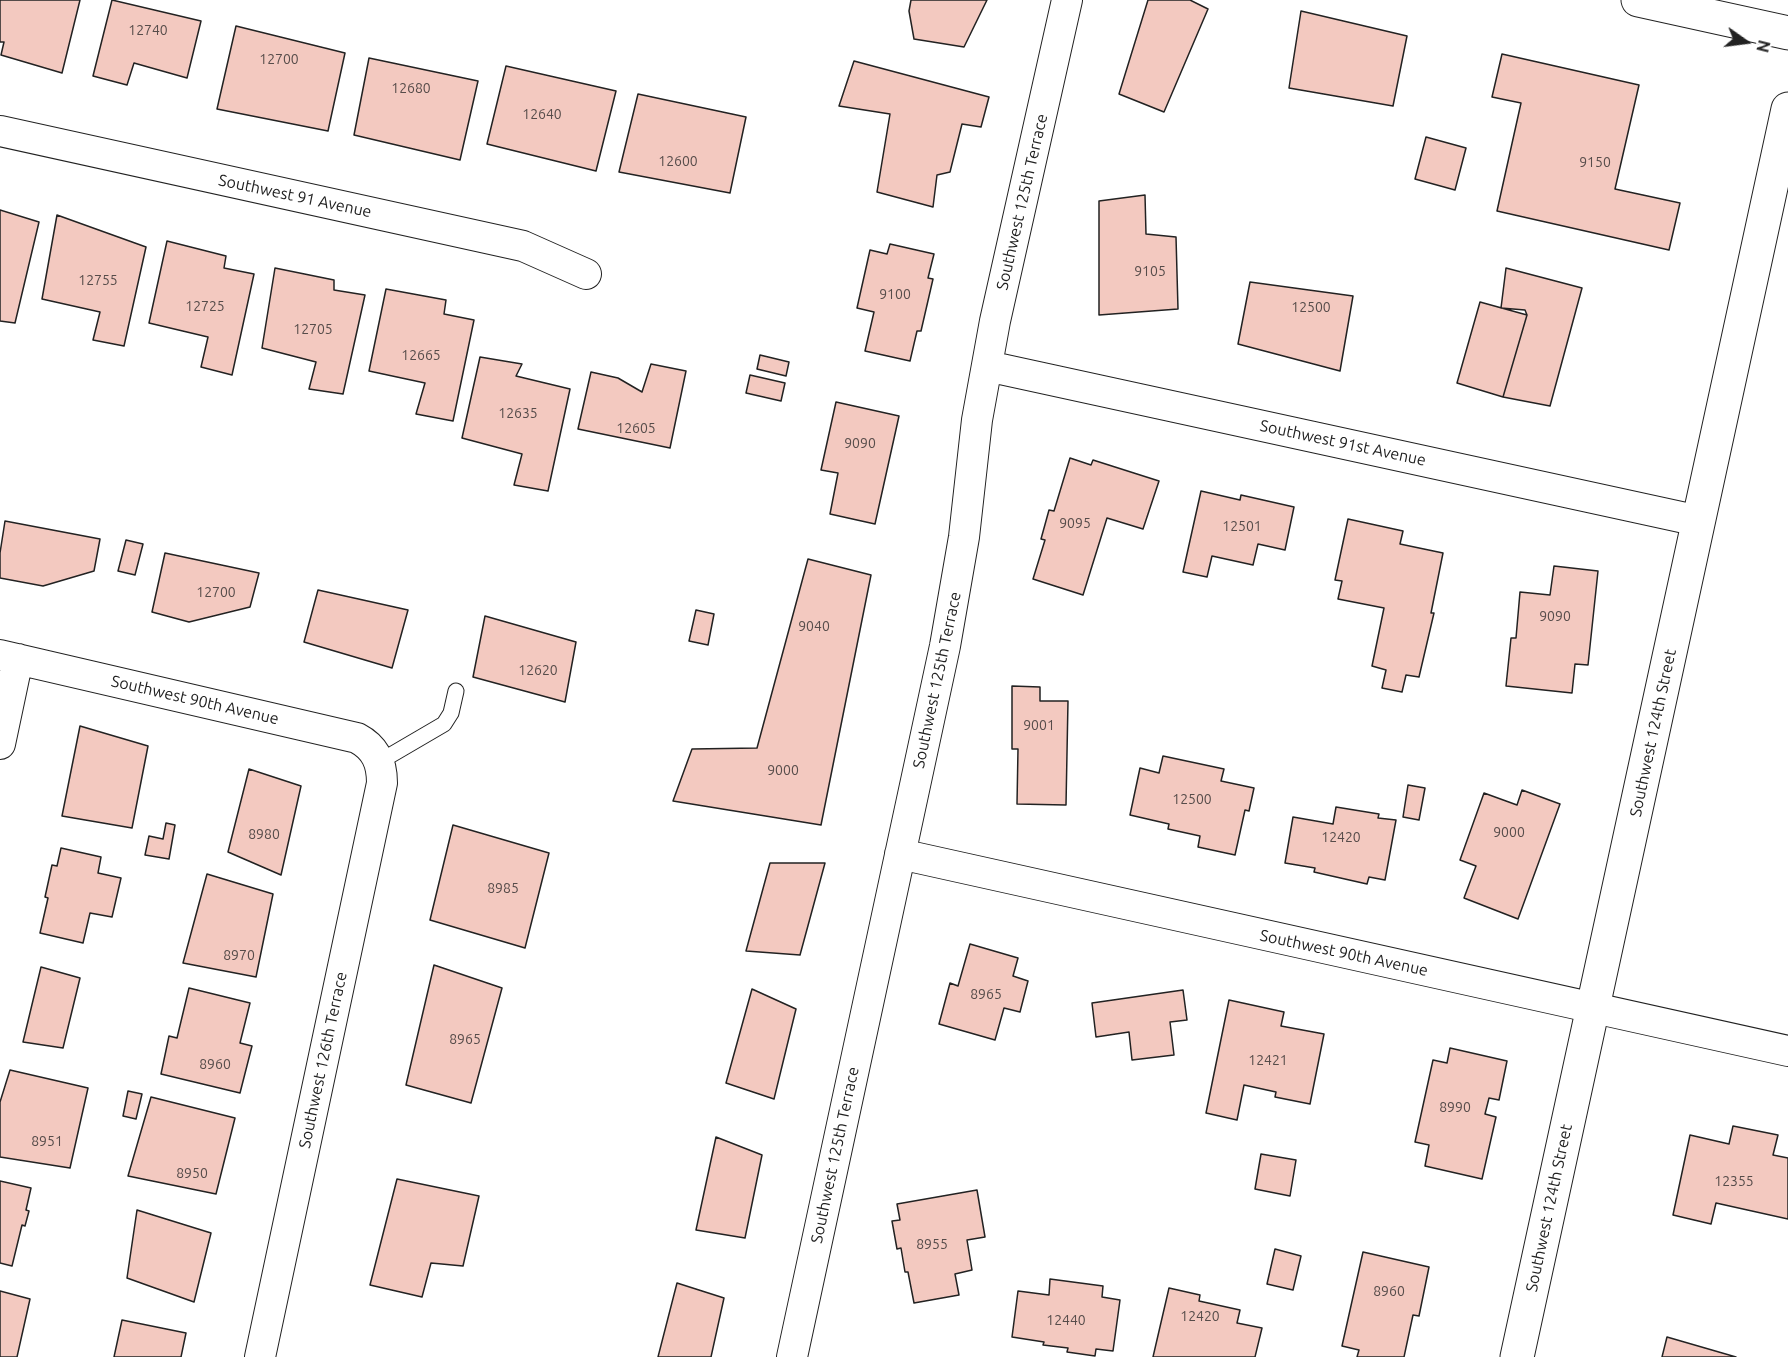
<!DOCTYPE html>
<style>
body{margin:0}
#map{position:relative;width:1788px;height:1357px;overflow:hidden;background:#fff;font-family:Ubuntu,sans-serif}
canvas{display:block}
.north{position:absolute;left:1716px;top:12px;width:60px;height:60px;-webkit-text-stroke:4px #fff;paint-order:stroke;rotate:104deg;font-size:16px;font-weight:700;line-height:24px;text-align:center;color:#222}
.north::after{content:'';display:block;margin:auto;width:21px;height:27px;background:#222;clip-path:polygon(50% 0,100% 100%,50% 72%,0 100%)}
</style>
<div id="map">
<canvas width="1788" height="1357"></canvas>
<div class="north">N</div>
</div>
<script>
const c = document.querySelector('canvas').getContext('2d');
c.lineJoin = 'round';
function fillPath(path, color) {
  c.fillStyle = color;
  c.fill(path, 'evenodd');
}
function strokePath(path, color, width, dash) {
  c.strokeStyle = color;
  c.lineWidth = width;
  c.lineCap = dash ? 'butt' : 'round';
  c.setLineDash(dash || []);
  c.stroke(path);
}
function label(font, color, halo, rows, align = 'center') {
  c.font = font + ' Ubuntu,sans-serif';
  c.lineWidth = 4.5;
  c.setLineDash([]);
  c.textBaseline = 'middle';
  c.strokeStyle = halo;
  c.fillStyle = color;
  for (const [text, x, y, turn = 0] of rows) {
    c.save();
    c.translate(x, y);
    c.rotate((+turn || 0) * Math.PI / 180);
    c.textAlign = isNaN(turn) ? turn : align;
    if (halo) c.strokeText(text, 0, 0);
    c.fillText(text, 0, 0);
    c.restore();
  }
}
const building = new Path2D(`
 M0,0H80L62,73L1,55L4,42H0Z
 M112,0L201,21L187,78L134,63L127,85L93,76Z
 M911,0H987L964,47L914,39L909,11Z
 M1148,0H1190L1208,9L1164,112L1119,94Z
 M1301,11L1407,36L1393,106L1289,88Z
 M236,26L345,53L328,131L217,109Z
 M1502,54L1639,85L1615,189L1680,203L1669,250L1497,211L1521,103L1492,97Z
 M369,58L478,81L460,160L354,135Z
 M854,61L989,97L981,127L962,124L950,172L937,175L933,207L877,192L890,114L839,106Z
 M506,66L616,91L596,171L487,144Z
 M638,94L746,117L730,193L619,172Z
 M1426,137L1466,148L1455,190L1415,179Z
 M1145,195L1146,234L1176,237L1178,309L1099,315V201Z
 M0,210L39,222L15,323L0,321Z
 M57,215L146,247L124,346L93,340L100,312L42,299Z
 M167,241L226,256L224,268L254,274L232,375L201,367L208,337L149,323Z
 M890,244L934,254L928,278L933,279L921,331H917L910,361L865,351L874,312L857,308L870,250L887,254Z
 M275,268L334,280V290L365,295L343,394L309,389L316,362L262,348Z
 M1506,268L1582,288L1550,406L1503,397L1527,315L1525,310L1501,308Z
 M1250,282L1353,296L1340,371L1238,344Z
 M386,289L446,300L444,314L474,320L453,421L416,414L425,383L369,371Z
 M1480,302L1527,315L1503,397L1457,383Z
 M760,355L789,362L786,376L757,369Z
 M480,357L522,364L516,376L570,389L548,491L514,485L522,454L462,438Z
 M651,364L686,371L670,448L578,429L591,372L618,378L642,392Z
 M750,375L785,383L781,401L746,393Z
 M836,402L899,416L875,524L830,514L838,473L821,470Z
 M1070,458L1091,465L1093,460L1159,481L1143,529L1107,518L1083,595L1033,579L1045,540L1041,539L1049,510L1054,511Z
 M1201,491L1240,500L1241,495L1294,507L1285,550L1258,544L1253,565L1212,556L1207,577L1183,572Z
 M1348,519L1403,531L1400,544L1443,553L1431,613H1434L1419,677L1406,675L1402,692L1382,688L1386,670L1372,666L1384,608L1338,599L1342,581L1335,580Z
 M5,521L100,539L94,571L43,586L0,578V553Z
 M126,540L143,544L135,575L118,571Z
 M165,553L259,573L250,607L189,622L152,612Z
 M808,559L871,575L821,825L673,801L692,749L757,748Z
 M1554,566L1598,571L1588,665L1575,664L1572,693L1506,686L1511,638H1516L1520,592L1550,595Z
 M318,590L408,610L392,668L304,642Z
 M696,610L714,614L708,645L689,641Z
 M485,616L576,642L565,702L473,677Z
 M1012,686L1040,687V701H1068L1066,805L1017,804L1018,749H1012Z
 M80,726L148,746L132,828L62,816Z
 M1163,756L1224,769L1221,781L1254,788L1249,811L1245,810L1235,855L1198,847L1200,836L1168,829L1169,824L1130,815L1140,768L1159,773Z
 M249,769L301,786L281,875L228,852Z
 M1408,785L1425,788L1419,820L1403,817Z
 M1522,790L1560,804L1518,919L1464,898L1476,866L1460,860L1484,793L1517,805Z
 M1336,807L1379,814L1378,818L1396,820L1385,880L1369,877L1367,884L1314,872L1315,868L1285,863L1293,817L1333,824Z
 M166,823L175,825L169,859L145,855L149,836L163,839Z
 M453,825L549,853L525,948L430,920Z
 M61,848L101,857L98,873L121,878L112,917L90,913L83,943L40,933L48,898L45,897L52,865L57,866Z
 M770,863H825L800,955L746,951Z
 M207,874L273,894L256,977L183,963Z
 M970,944L1018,958L1013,976L1028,981L1020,1012L1004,1008L995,1040L939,1024L950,983L958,986Z
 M434,965L502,988L471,1103L406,1085Z
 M41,967L80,978L63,1048L23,1042Z
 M189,988L250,1003L240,1043L252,1046L240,1093L161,1074L169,1036L177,1038Z
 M752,989L796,1009L774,1099L726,1083Z
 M1183,990L1187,1020L1170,1022L1174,1055L1132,1060L1129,1032L1096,1037L1092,1003Z
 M1229,1000L1284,1012L1281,1026L1324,1034L1310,1104L1275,1097L1276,1092L1244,1085L1237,1120L1206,1113Z
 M1450,1048L1507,1061L1499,1100L1489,1098L1485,1114L1496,1117L1482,1179L1425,1166L1429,1145L1415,1142L1433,1060L1447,1063Z
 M10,1070L88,1088L70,1168L0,1157V1102Z
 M128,1091L142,1094L136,1119L123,1116Z
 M151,1097L235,1118L216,1194L128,1176Z
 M1733,1126L1778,1135L1773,1155L1788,1158V1219L1716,1203L1711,1224L1673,1215L1690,1135L1729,1144Z
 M716,1137L762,1155L745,1238L696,1230Z
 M1261,1154L1296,1160L1290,1196L1255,1189Z
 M397,1179L479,1196L463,1266L431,1263L422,1297L370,1285Z
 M0,1181L31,1188L26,1210L29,1211L25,1226L22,1225L12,1266L0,1263Z
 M977,1190L985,1237L967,1240L972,1270L955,1274L959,1295L914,1303L908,1272H905L901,1248L897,1249L892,1221L900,1220L897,1204Z
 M137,1210L211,1233L194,1302L127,1278Z
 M1275,1249L1301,1256L1293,1290L1267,1284Z
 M1363,1252L1429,1267L1419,1316L1413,1315L1404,1357H1357L1359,1350L1342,1346Z
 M1050,1279L1103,1286L1102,1297L1120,1300L1113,1351L1096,1349L1095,1356L1067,1352L1068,1348L1043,1345L1044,1342L1012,1337L1018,1291L1049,1295Z
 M677,1283L724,1298L711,1357H658Z
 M1169,1288L1200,1295L1199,1301L1240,1310L1237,1323L1262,1328L1255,1357H1153Z
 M0,1291L30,1299L17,1357H0Z
 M122,1320L186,1333L181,1357H114Z
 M1667,1337L1736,1357H1662Z`);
const service = new Path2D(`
 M379,762L444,724L451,713L456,691`);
const minor = new Path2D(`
 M0,131L523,246L586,274
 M987,366L1699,521
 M0,655L357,738C376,748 382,763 382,783L260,1357
 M0,744L18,659
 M900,854L1788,1051
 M792,1357L945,646L964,537L977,420L995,321L1067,0`);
const tertiary = new Path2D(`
 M1638,0L1788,33
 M1517,1357L1788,109`);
const numberNames = [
 ["12740",148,30],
 ["12700",279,59],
 ["12680",411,88],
 ["12640",542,114],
 ["12600",678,161],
 ["9150",1595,162],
 ["9105",1150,271],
 ["12755",98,280],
 ["9100",895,294],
 ["12725",205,306],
 ["12500",1311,307],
 ["12705",313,329],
 ["12665",421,355],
 ["12635",518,413],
 ["12605",636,428],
 ["9090",860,443],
 ["9095",1075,523],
 ["12501",1242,526],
 ["12700",216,592],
 ["9090",1555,616],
 ["9040",814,626],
 ["12620",538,670],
 ["9001",1039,725],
 ["9000",783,770],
 ["12500",1192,799],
 ["9000",1509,832],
 ["8980",264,834],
 ["12420",1341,837],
 ["8985",503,888],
 ["8970",239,955],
 ["8965",986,994],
 ["8965",465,1039],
 ["12421",1268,1060],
 ["8960",215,1064],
 ["8990",1455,1107],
 ["8951",47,1141],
 ["8950",192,1173],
 ["12355",1734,1181],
 ["8955",932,1244],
 ["8960",1389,1291],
 ["12420",1200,1316],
 ["12440",1066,1320]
];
const streetNames = [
 ["Southwest 91 Avenue",295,196,12],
 ["Southwest 125th Terrace",1022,202,-77],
 ["Southwest 91st Avenue",1343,443,12],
 ["Southwest 125th Terrace",937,680,-78],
 ["Southwest 90th Avenue",195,700,13],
 ["Southwest 124th Street",1653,733,-78],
 ["Southwest 90th Avenue",1344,953,12],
 ["Southwest 126th Terrace",323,1060,-78],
 ["Southwest 125th Terrace",835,1155,-78],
 ["Southwest 124th Street",1549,1208,-78]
];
fillPath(building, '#f3c9c0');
strokePath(building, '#222', 1.5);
strokePath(service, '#222', 17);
strokePath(minor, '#222', 32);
strokePath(tertiary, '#222', 35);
strokePath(service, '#fff', 15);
strokePath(minor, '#fff', 30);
strokePath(tertiary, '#fff', 33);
label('14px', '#564c4a', null, numberNames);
label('16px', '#222', '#fff', streetNames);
</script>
